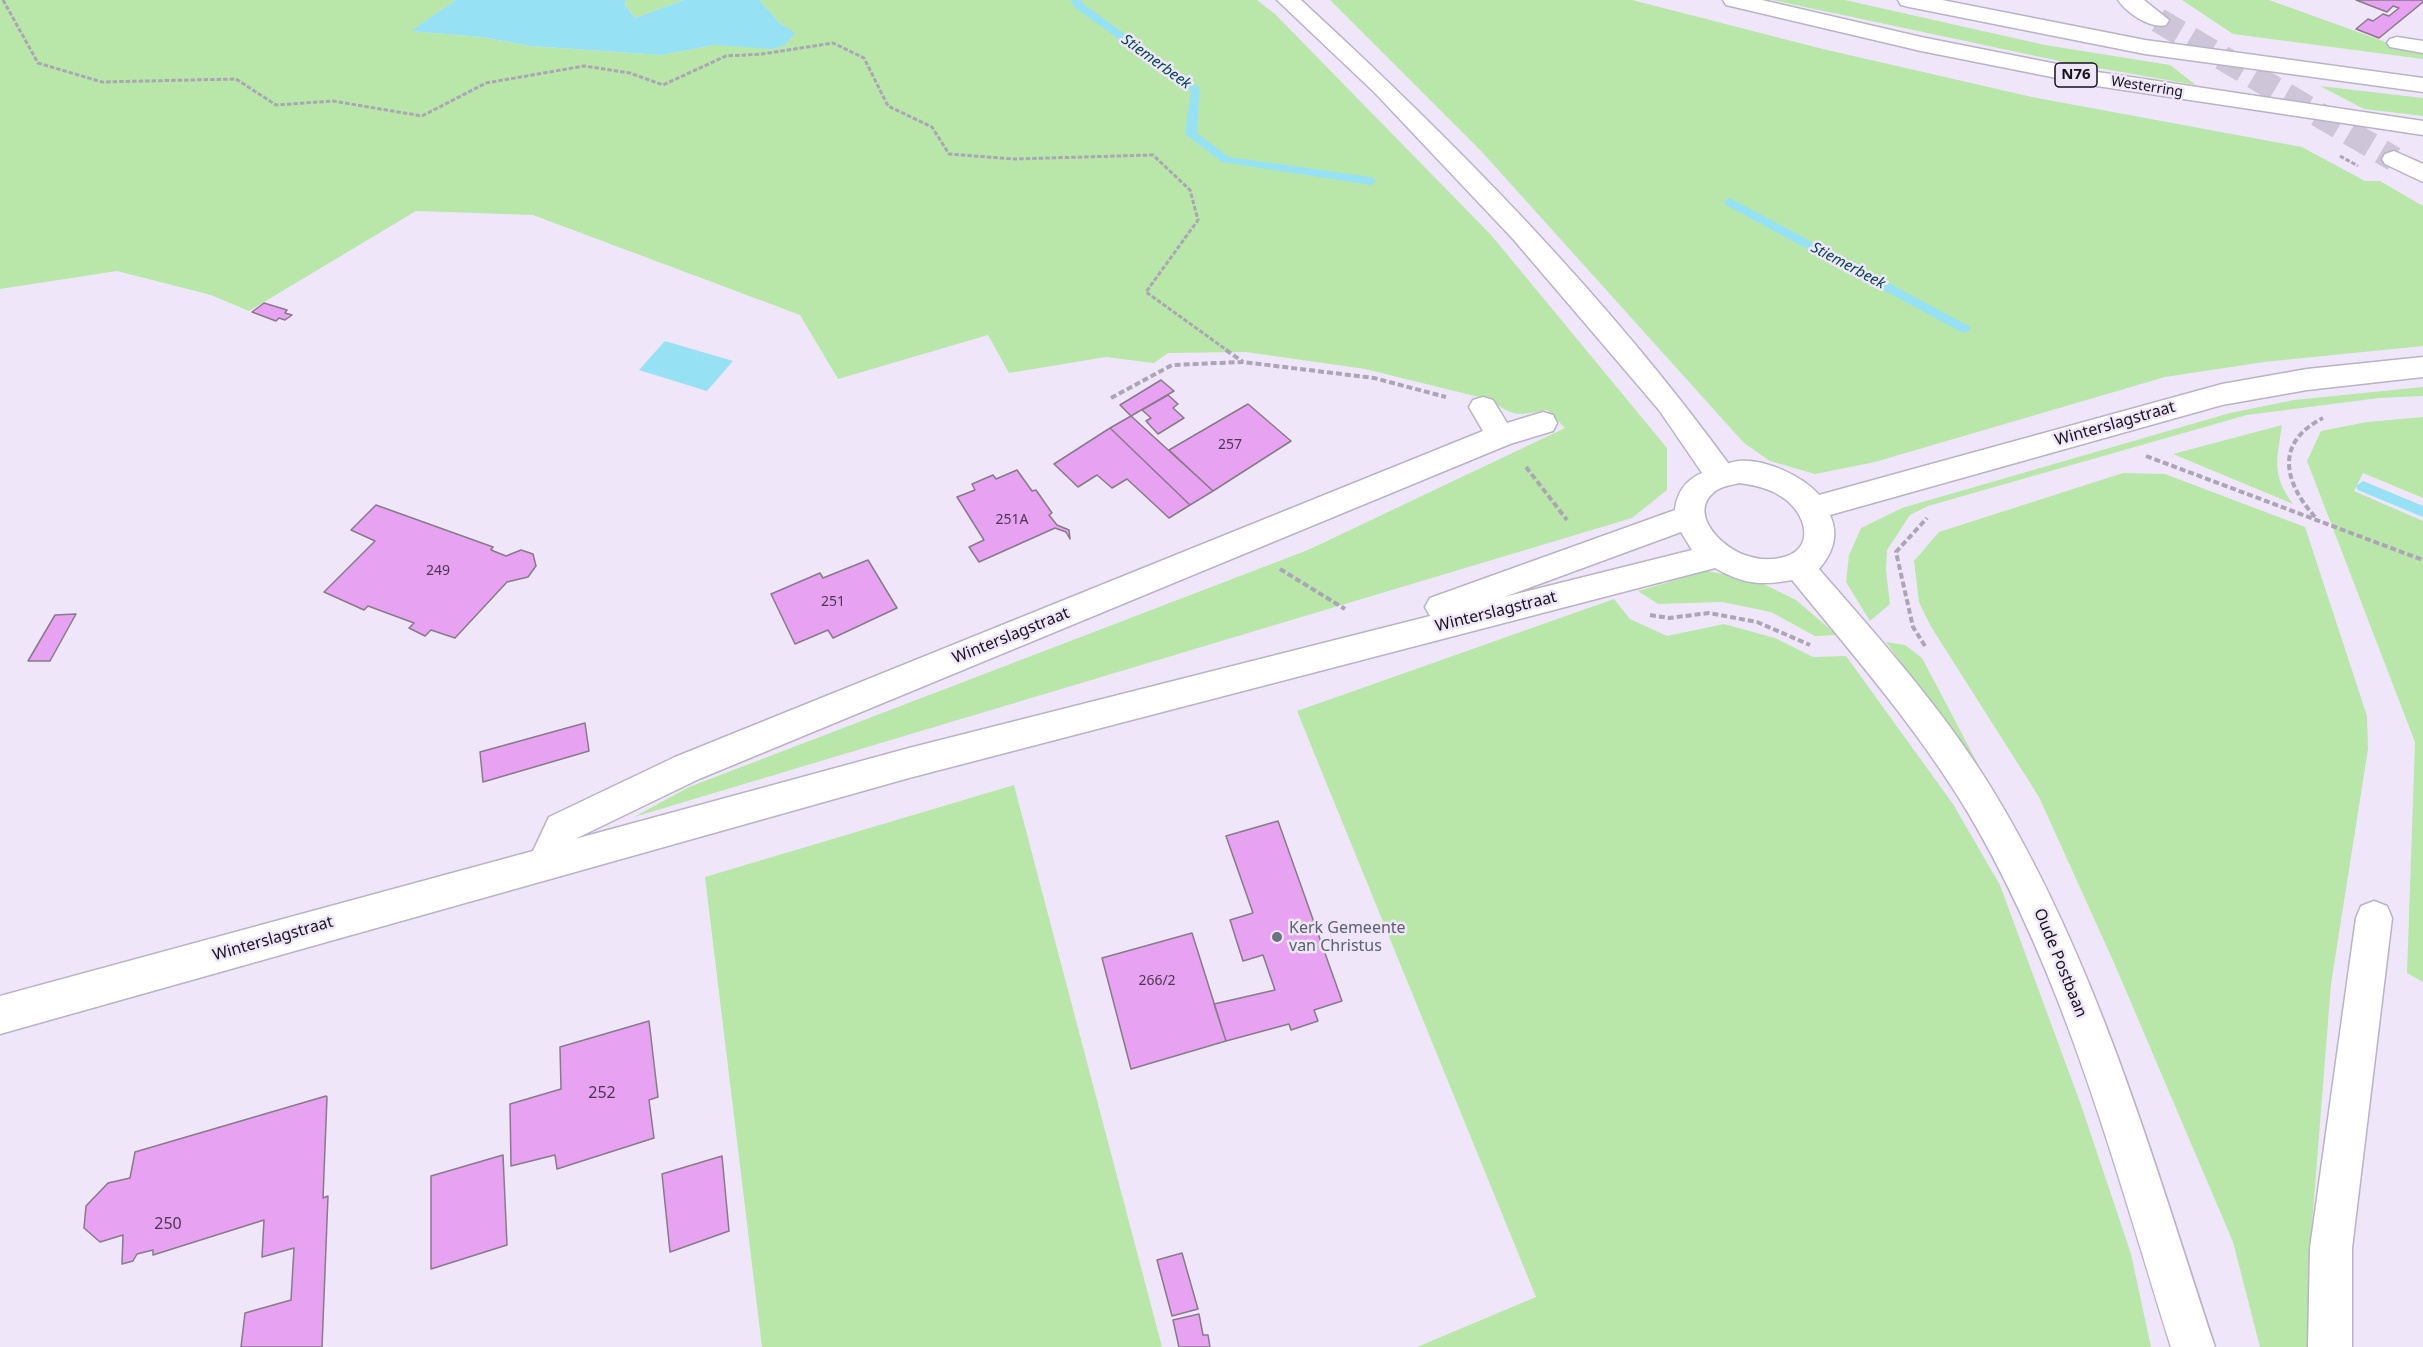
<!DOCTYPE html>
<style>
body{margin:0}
canvas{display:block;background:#efe6fa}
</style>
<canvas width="2423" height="1347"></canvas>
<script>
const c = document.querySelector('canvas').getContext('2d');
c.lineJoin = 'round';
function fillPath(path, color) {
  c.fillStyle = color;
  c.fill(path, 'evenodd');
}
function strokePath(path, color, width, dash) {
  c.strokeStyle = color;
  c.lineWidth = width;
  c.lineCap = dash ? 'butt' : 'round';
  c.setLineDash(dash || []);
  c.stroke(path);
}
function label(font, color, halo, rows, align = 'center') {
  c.font = font + ' "Noto Sans",sans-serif';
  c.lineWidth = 5;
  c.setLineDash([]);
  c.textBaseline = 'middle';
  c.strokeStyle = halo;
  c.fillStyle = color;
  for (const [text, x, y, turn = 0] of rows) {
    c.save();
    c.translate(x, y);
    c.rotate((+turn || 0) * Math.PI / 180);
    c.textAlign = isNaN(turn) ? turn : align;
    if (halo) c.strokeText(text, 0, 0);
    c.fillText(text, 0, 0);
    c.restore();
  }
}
const green = new Path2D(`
 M0,0H456L412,31L482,37L530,46L662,55L714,45H785L794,33L780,23L759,0H1257L1275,14L1492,236L1667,448V490L1632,518L634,817L689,787L1308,550L1565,428L1547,410C1519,415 1514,418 1491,400L1365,369L1246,352L1168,353L1154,363L1106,357L1009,373L988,335L838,379L800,315L533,215L416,211L249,311L211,295L117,271L0,289Z
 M626,0H684L635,18L625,5Z
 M1330,0H1632L1823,49L2032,97L2302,147L2365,181H2380L2423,206V346L2264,362L2165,377L1875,462L1815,474L1770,461L1744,443L1482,152Z
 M1772,0H1845L2045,45L2170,65L2196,85L2069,63Z
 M2182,0H2269L2383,41L2397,48L2423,53V59L2233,34Z
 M2320,86L2423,98V116L2364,109Z
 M2423,387V396L2379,398L2247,415L1928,506L1910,515L1887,550L1886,570L1890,604L1870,621L1846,582L1849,555L1861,528L1902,508L2230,413L2294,400Z
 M2423,417V498L2363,473L2354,491L2423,521V982L2407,973L2415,742L2307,461L2321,431L2367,422Z
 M2282,425C2277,460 2271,474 2293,504L2173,454Z
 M2123,473L2165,474L2305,527L2367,716L2368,749L2331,984L2310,1250L2309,1347H2260L2233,1242L2115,965L2039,797L1930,625L1919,602L1914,561L1939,532Z
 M1707,571L1755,580L1796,600L1837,635L1815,636L1771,612L1722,602L1658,604L1638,591Z
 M1614,599L1630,619L1667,636L1724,624L1775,638L1813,657L1846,656L1953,804L2000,885L2081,1105L2131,1254L2151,1347H1417L1536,1297L1297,711Z
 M1886,642L1905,645L1922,658L2008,821L1948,727Z
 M1014,785L1162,1347H762L705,877Z`);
const water = new Path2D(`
 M456,0H626L625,5L635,18L684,0H759L780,23L795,33L785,45L772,49L714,45L662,55L530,46L482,37L411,31Z
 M665,341L733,361L707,391L639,370Z`);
const stream = new Path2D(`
 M1071,0H1081L1082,3L1200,88L1197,133L1229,157L1371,177L1377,181L1371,185L1222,162L1185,134L1191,91L1074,7Z
 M1730,198L1969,326L1971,329L1965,333L1961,332L1726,205L1724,202Z
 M2363,481L2423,506V517L2358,490L2356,486Z`);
const building = new Path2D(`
 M2356,0H2423V2L2379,38L2356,29L2368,19L2373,21L2383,14L2389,16L2399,8L2393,6L2387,12Z
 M264,303L287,310L285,313L292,315L285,320L279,318L276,321L252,312Z
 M1161,380L1174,391L1131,416L1120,405Z
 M1168,395L1178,404L1173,408L1184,418L1158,434L1146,421L1151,418L1142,410Z
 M1248,404L1291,441L1213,491L1169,450Z
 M1131,416L1213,491L1190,505L1110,428Z
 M1110,428L1190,505L1169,518L1127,479L1112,488L1097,475L1078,487L1054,464Z
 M1017,470L1032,491L1036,490L1052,513L1049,515L1057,525L1069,530L1070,539L1066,532L1055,528L979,562L969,547L984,540L957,497L975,490L972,484L993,475L996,479Z
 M376,505L493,547L491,550L506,556L521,550L533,554L536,566L528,577L507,582L455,638L431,630L425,636L409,628L414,623L368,606L364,610L324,592L375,541L351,530Z
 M868,560L897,608L833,638L828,630L795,644L771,594L820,573L823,578Z
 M76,614L50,661H28L55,615Z
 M585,723L589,751L483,782L480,752Z
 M1278,821L1342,1001L1314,1010L1318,1021L1291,1030L1289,1024L1226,1041L1214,1004L1275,990L1263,955L1243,961L1230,920L1253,913L1226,836Z
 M1192,933L1226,1041L1131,1069L1102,958Z
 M649,1021L658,1097L649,1100L654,1138L557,1169L555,1155L511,1166L510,1104L561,1089L560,1047Z
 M326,1096L327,1097L323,1198L328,1196L322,1347H241L245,1313L291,1300L294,1248L262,1257L264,1220L153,1255V1250L137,1254L133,1261L122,1264L123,1235L100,1242L84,1228L86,1206L108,1183L130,1178L135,1152Z
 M503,1155L507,1245L431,1269V1176Z
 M722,1156L729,1231L670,1252L662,1174Z
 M1182,1253L1198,1309L1172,1316L1157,1260Z
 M1199,1314L1203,1335H1208L1210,1347H1179L1173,1320Z`);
const secondaryTunnel = new Path2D(`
 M2158,20L2394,159`);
const pathFar1 = new Path2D(`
 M3,0L38,63L102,82L236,79L276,105L333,101L422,116L486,83L584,66L630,73L663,85L726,56L762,54L833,43L864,58L888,106L932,127L949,154L1014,159L1153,155L1190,190L1198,220L1146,292L1228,351
 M2340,156L2358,166`);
const path = new Path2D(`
 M1226,350L1243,362
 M1111,398L1172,365L1243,362L1374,378L1446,397
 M2146,456L2423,560
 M1526,467L1567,520
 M2315,517C2284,482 2274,443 2323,418
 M1280,569L1345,609
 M1650,615L1669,618L1709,613L1757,622L1810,645
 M1925,646L1913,627L1896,552L1927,518`);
const lane = new Path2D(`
 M2397,37L2423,41V53L2390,47L2387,43L2390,39Z`);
const street = new Path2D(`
 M2423,357V377L2307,390L2222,405L1830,515C1839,535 1833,553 1819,569C1880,639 1943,709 1992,789C2097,961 2152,1157 2215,1347H2171C2114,1165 2065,976 1967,811C1917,728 1853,655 1792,580C1761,586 1743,584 1715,568L909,778L0,1034V996L533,851L549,817L675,757L1483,431L1469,407L1473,400L1483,397L1493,400L1507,423L1543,412L1553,415L1557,423L1553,431L1510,444L699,779L575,839L909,748L1430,616L1425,607L1430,598L1675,510C1678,482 1697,473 1721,466C1727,464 1734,461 1739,461C1765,459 1803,476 1819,495L2222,384L2307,369ZM1739,483C1755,485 1769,488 1782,497C1807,513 1817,551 1780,558C1769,560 1759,560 1748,556C1724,550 1684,512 1717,490C1723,486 1732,485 1739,483ZM1681,532L1692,550L1504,597Z
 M2374,901L2387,906L2392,918L2352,1248V1347H2308L2310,1248L2356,918L2361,906Z`);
const secondary = new Path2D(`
 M2118,0H2144L2169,20L2166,25C2150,29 2127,13 2118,0Z
 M2394,151L2423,164V182L2385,164L2382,159L2385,154Z`);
const highway = new Path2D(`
 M1277,0H1301C1456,143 1607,296 1731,467L1735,475L1731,483L1720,486L1709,483L1659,410L1513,239L1375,93Z
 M1723,0H1762L1921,37L2097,72L2423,121V135L2097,86L1921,51L1726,5Z
 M1898,0H1942L2145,40L2423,78V92L2145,54L1909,7L1901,5Z`);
const markers = [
 [1277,937,6,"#6b7280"]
];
const farStreetnames = [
 ["Westerring",2147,87,9]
];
const numberNames = [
 ["257",1230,445],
 ["251A",1012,520],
 ["249",438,571],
 ["251",833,602],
 ["266/2",1157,981]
];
const farWaternames = [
 ["Stiemerbeek",1156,62,36],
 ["Stiemerbeek",1848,266,28]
];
const shields = [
 [2076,75,42]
];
const shieldNames = [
 ["N76",2076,75]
];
const streetNames = [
 ["Winterslagstraat",2115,424,-16],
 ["Winterslagstraat",1496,612,-14],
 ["Winterslagstraat",1011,636,-22],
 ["Winterslagstraat",273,939,-16],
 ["Oude Postbaan",2060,963,68]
];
const worshipNames = [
 ["Kerk Gemeente",1289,928],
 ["van Christus",1289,946]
];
const nearNumbernames = [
 ["252",602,1093],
 ["250",168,1224]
];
fillPath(green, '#b9e7aa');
fillPath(water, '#97e1f5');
fillPath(stream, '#97e1f5');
fillPath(building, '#e7a3f1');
strokePath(building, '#877a89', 1.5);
strokePath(secondaryTunnel, '#cec6d8', 25, [25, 12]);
strokePath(lane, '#bab2c5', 3);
strokePath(street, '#bab2c5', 3);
strokePath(secondary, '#bab2c5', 3);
strokePath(highway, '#bab2c5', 3);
strokePath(pathFar1, '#aca5b5', 3, [4.5, 2]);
strokePath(path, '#aca5b5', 4, [6, 3]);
fillPath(lane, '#fff');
fillPath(street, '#fff');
fillPath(secondary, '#fff');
fillPath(highway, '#fff');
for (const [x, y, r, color] of markers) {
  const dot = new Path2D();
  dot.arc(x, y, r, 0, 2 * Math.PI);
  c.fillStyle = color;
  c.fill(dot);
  strokePath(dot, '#efe6fa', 2);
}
label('14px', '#16131a', '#efe6fa', farStreetnames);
label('14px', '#4a3750', null, numberNames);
label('italic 15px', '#034754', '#efe6fa', farWaternames);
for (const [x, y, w] of shields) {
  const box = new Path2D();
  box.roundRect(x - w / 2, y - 12, w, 24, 4.5);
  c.fillStyle = '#efe6fa';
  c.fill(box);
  strokePath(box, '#16131a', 1.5);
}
label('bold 15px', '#16131a', null, shieldNames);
label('16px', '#16131a', '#efe6fa', streetNames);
label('16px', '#5b616d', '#efe6fa', worshipNames, 'left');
label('16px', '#4a3750', null, nearNumbernames);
</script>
